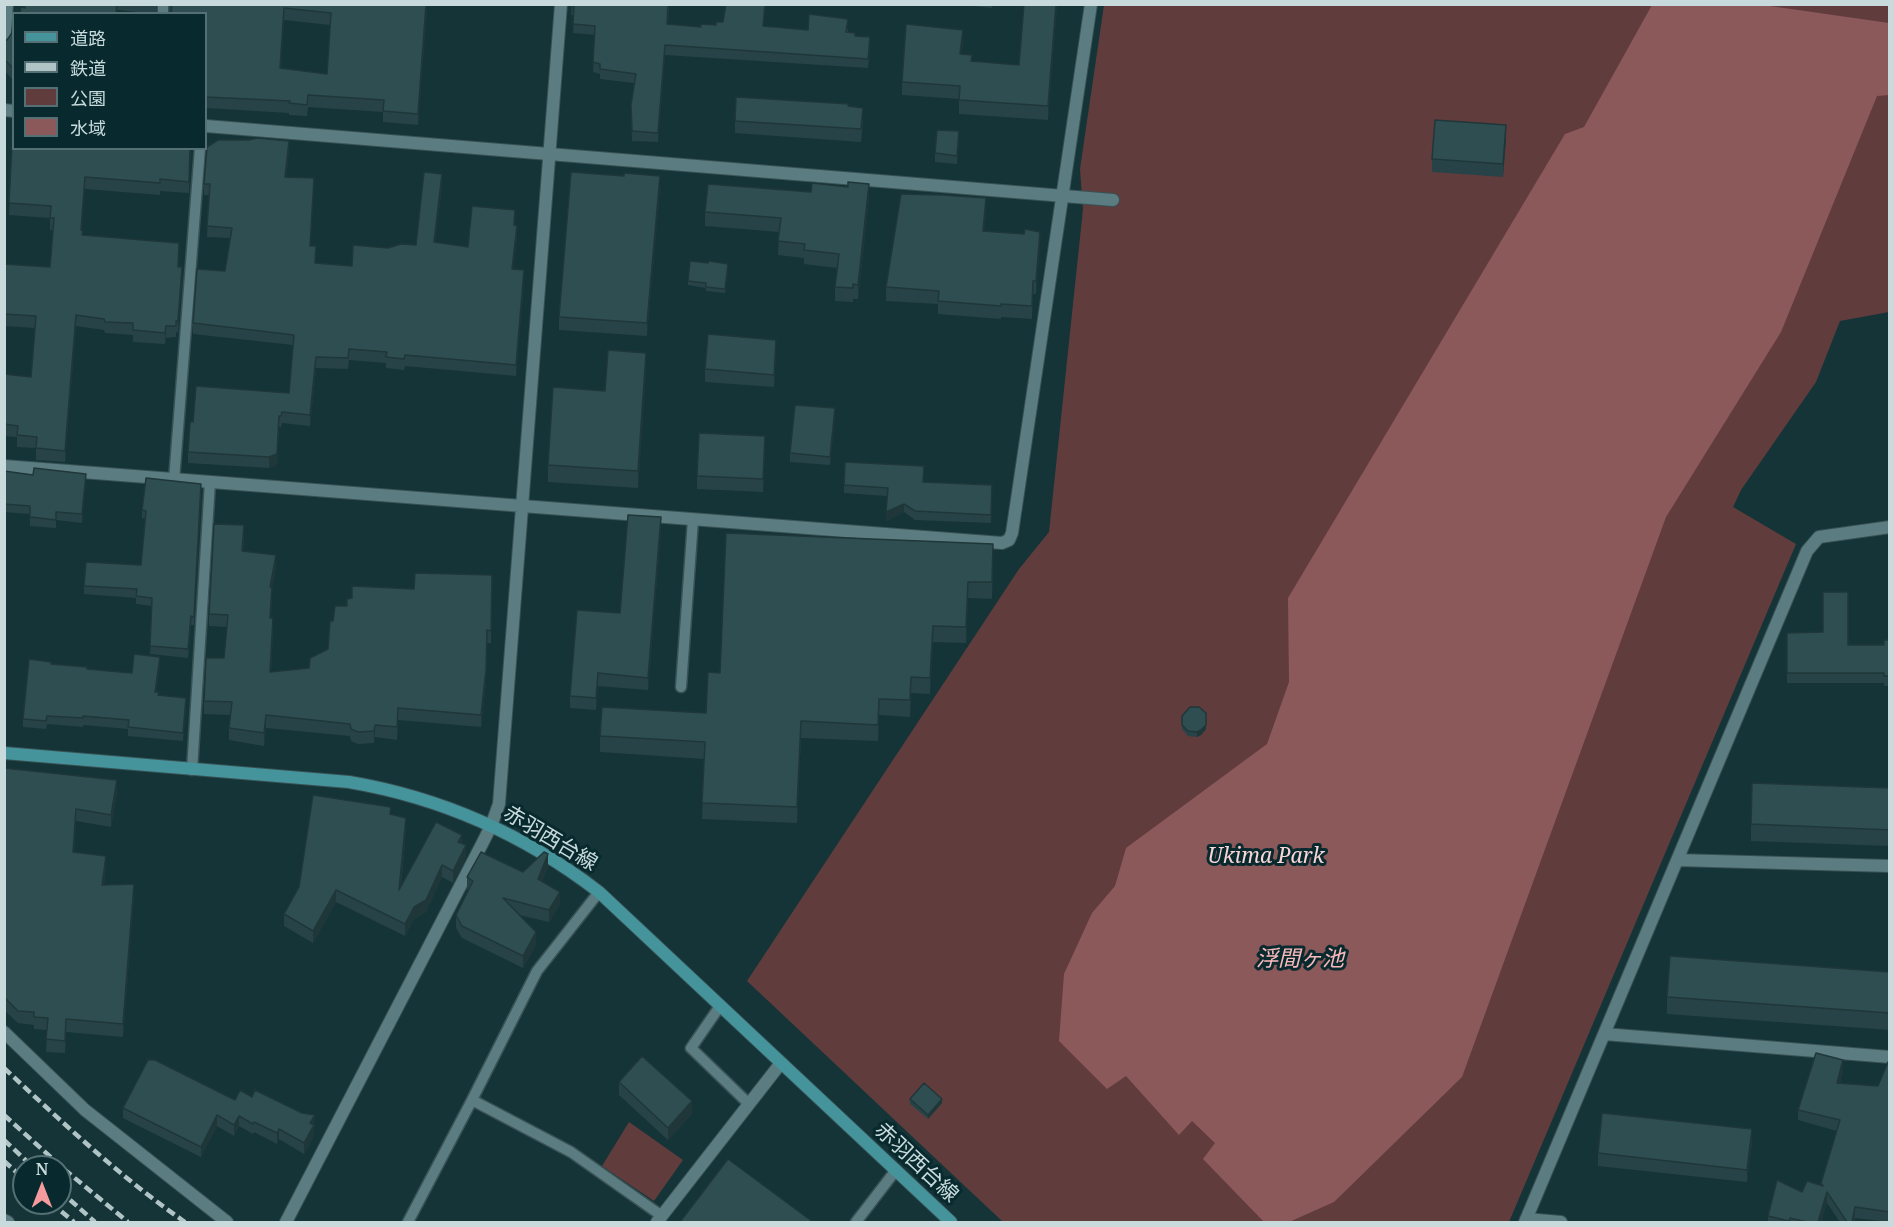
<!DOCTYPE html>
<meta charset="utf-8">
<style>
body{margin:0}
#map{position:relative;width:1894px;height:1227px;overflow:hidden;background:#143438;font-family:"Noto Serif","Noto Sans JP",serif}
canvas{display:block}
.frame{position:absolute;inset:0;border:6px solid #c8dadc;pointer-events:none}
.legend{position:absolute;left:12px;top:12px;width:195px;height:138px;box-sizing:border-box;background:#082a2e;border:2px solid #557074;margin:0;padding:8px 10px;list-style:none;font-size:18px;color:#c8dadc}
.legend li{display:flex;align-items:center;gap:12px;height:30px}
.legend b{width:30px;border:2px solid #557074}
.north{position:absolute;left:12px;top:1155px;width:60px;height:60px;box-sizing:border-box;background:#082a2e;border:2px solid #557074;border-radius:50%;rotate:0deg;font-size:16px;font-weight:700;line-height:24px;text-align:center;color:#c8dadc}
.north::after{content:'';display:block;margin:auto;width:21px;height:27px;background:#f59b9e;clip-path:polygon(50% 0,100% 100%,50% 72%,0 100%)}
</style>
<div id="map">
<canvas width="1894" height="1227"></canvas>
<div class="frame"></div>
<ul class="legend">
<li><b style="height:8px;background:#45949c"></b>道路</li>
<li><b style="height:8px;background:#b0c4c6"></b>鉄道</li>
<li><b style="height:16px;background:#613c3d"></b>公園</li>
<li><b style="height:16px;background:#8c595b"></b>水域</li>
</ul>
<div class="north">N</div>
</div>
<script>
const c = document.querySelector('canvas').getContext('2d');
c.lineJoin = 'round';
function fillPath(path, color) {
  c.fillStyle = color;
  c.fill(path, 'evenodd');
}
function strokePath(path, color, width, dash) {
  c.strokeStyle = color;
  c.lineWidth = width;
  c.lineCap = dash ? 'butt' : 'round';
  c.setLineDash(dash || []);
  c.stroke(path);
}
function label(font, color, halo, rows, align = 'center') {
  c.font = font + ' "Noto Serif","Noto Sans JP",serif';
  c.lineWidth = 6;
  c.setLineDash([]);
  c.textBaseline = 'middle';
  c.strokeStyle = halo;
  c.fillStyle = color;
  for (const [text, x, y, turn = 0] of rows) {
    c.save();
    c.translate(x, y);
    c.rotate((+turn || 0) * Math.PI / 180);
    c.textAlign = isNaN(turn) ? turn : align;
    if (halo) c.strokeText(text, 0, 0);
    c.fillText(text, 0, 0);
    c.restore();
  }
}
const green = new Path2D(`
 M1104,5H1889V312L1840,321L1816,382L1741,490L1733,507L1796,544L1509,1222H1003L747,981L1019,569L1049,532L1083,209L1080,169Z
 M629,1122L683,1160L654,1201L602,1166Z`);
const water = new Path2D(`
 M1652,5H1763L1889,23V95L1877,96L1781,332L1666,517L1462,1077L1334,1202L1289,1222H1264L1203,1159L1215,1143L1192,1121L1179,1135L1126,1076L1107,1089L1059,1041L1064,974L1092,913L1115,886L1126,848L1267,744L1289,682L1288,598L1565,134L1584,127Z`);
const service = new Path2D(`
 M163,14V4
 M174,480L200,148
 M681,687L693,520
 M192,770L210,482
 M720,1006L691,1048L749,1104
 M472,1100L571,1152L662,1216
 M408,1222L472,1100L537,971L599,892
 M856,1222L896,1170`);
const minor = new Path2D(`
 M4,44L7,4
 M4,466L1002,543L1009,540L1012,533L1091,4
 M1677,860L1890,866
 M4,1032L85,1110L227,1222
 M1604,1034L1890,1057
 M1526,1219L1561,1222
 M4,1220L8,1222
 M286,1222L482,844L491,826L499,804L561,4
 M657,1222L781,1063
 M1525,1222L1807,551L1819,537L1890,527`);
const tertiary = new Path2D(`
 M4,110L14,111
 M206,126L1113,200`);
const secondary = new Path2D(`
 M4,753L349,782C443,798 524,834 599,892L951,1222`);
const rail = new Path2D(`
 M4,1068C62,1122 120,1177 185,1222
 M4,1115L65,1170L128,1222
 M4,1140L33,1167
 M4,1161L24,1179
 M60,1191L95,1222
 M51,1203L74,1222`);
const wall = new Path2D(`
 M25,4H156V14L118,10L25,8Z
 M170,4H427L418,125L383,122V112L308,107L307,116L289,115V113L206,108V14H170ZM284,20L330,25L327,74L281,68Z
 M572,4H669L668,24L701,27L716,25L764,26L808,30L848,29V32L870,47L868,68L665,55L658,142L632,141L631,105L634,83L600,79V74L593,72L595,35L573,33L574,15H571Z
 M953,4H993L992,8Z
 M1024,4H1057L1048,120L959,114V99L902,95V82L963,44L961,55L972,62L1019,65Z
 M14,16V81L4,70V40H7L12,33Z
 M863,120L861,142L735,133V121Z
 M14,124L191,148L189,193L160,191V195L85,189L81,230L83,235L179,255L178,267L182,279L178,333L176,332V337L166,338L165,344L133,342V335L105,333L104,330L76,326L65,462L36,460V448L17,447V437L4,436V374L31,377L35,328L4,326V264L50,267L53,230H50V218L9,215Z
 M1506,138L1503,177L1432,172V159Z
 M959,140L957,164L935,162V153Z
 M289,151L286,177L314,189L310,246L316,263L352,266L388,248L416,245L442,185L435,242L468,247L515,225L517,236L513,269L524,281L516,376L405,366L404,370L386,368V363L349,360L348,369L316,368L310,426L282,423L281,427H279L277,465L269,468L188,463V452L193,422L289,393L293,345L193,334V323L225,271L230,238L207,237L209,195H204V184Z
 M660,188L647,336L559,330V317Z
 M869,199L858,299H853V302L835,301V287L837,268L804,264V258L778,255L779,232L705,226V212Z
 M986,211L984,231L1040,245L1036,294H1033L1032,319L1001,317V319L938,314V304L886,301V287Z
 M708,263L728,268L725,293L706,291V288L688,285V281Z
 M776,353L774,387L705,382V369Z
 M646,370L638,488L548,482V465Z
 M835,417L830,465L790,462V453Z
 M765,449L763,492L697,489V476Z
 M4,471L86,482L82,523L56,520V528L30,526V514L4,512Z
 M924,482L992,493L991,523L915,520L904,512L886,521L887,496L844,493V485Z
 M201,493L194,625H191L188,658L150,654L152,606L136,604V598L84,594V586L141,565L145,519L142,518V510Z
 M661,530L648,690L598,686L596,710L570,708V696L620,613Z
 M244,537L243,552L276,567L272,587L271,618L273,631L271,672L309,668L328,649L333,621L347,606L414,589L492,575L491,643H487L486,682L481,727L398,720L397,740L375,737L374,743L358,744L351,741L350,736L266,728L264,746L229,740V728L231,715L204,714V694L224,658L227,627L209,626V614Z
 M993,561L992,599L968,598L966,643L933,642L930,694L911,693L910,717L879,715L878,741L801,738L797,823L702,819L704,759L600,752V736L706,713L720,673Z
 M1787,633L1848,645H1884L1890,640V686H1884V683H1787Z
 M51,664L87,669L132,673L160,666L156,692L159,695L186,706L183,741L128,736V729L83,725V727L47,724L46,729L23,727V719Z
 M1182,716L1206,729L1201,735L1197,737L1188,736L1182,729Z
 M4,768L117,792L111,827L76,821L74,852L106,868L104,885L134,896L123,1037L66,1032L65,1053L46,1052L47,1030L34,1029V1025L18,1023L4,1010Z
 M1890,788V846L1751,841V824Z
 M391,814L406,830L401,887L462,843L466,857L453,883L442,877L426,912L414,919L405,936L336,902L313,943L284,926V914Z
 M548,867L542,881L560,904L549,922L519,915L536,945L523,968L462,938L456,928V915L468,891L467,890V877L523,872Z
 M1890,972V1030L1667,1014V997Z
 M1890,1062V1222L1855,1218L1854,1222H1840L1827,1203L1821,1222H1768V1216L1802,1192L1821,1185L1837,1131L1798,1120V1110L1843,1071L1840,1083L1878,1086Z
 M619,1082L692,1114L668,1140L619,1095Z
 M910,1099L942,1103L928,1119L910,1104Z
 M235,1100L315,1126L314,1127V1136L304,1154L279,1139L277,1144L254,1132L253,1134L239,1126L234,1136L217,1126L201,1157L123,1118V1108Z
 M1752,1142L1747,1182L1598,1166V1153Z`);
const shadedWall = new Path2D(`
 M427,4V13L418,125V114Z
 M765,4H766L763,35V26Z
 M1056,4H1057L1048,120V106Z
 M284,8V20L280,80V68Z
 M963,30V44L960,68V54Z
 M665,45V55L658,142V133Z
 M1506,125V138L1503,177V164Z
 M289,141V151L285,188V177Z
 M442,174V185L434,252V242Z
 M660,176V188L647,336V323Z
 M85,177V189L81,242V230Z
 M869,184V199L858,299V285Z
 M986,198V211L983,244V231Z
 M517,226V236L512,280V269Z
 M1040,232V245L1036,294V281Z
 M182,267V279L178,333V321Z
 M524,270V281L516,376V365Z
 M1033,281V294L1032,319V306Z
 M76,315V326L65,462V451Z
 M166,326V338L165,344V333Z
 M776,340V353L774,387V375Z
 M646,353V370L638,488V471Z
 M316,357V368L310,426V415Z
 M835,408V417L830,465V457Z
 M279,416L277,465L269,468V457Z
 M86,474V482L82,523V514Z
 M904,504V512L886,521V512Z
 M661,517V530L648,690V678Z
 M276,555V567L270,599V587Z
 M968,582V598L966,643V627Z
 M273,618V631L270,684V672Z
 M933,626V642L930,694V678Z
 M487,630L486,682L481,727V715Z
 M160,657V666L155,700V692Z
 M598,673V686L596,710V698Z
 M186,698V706L183,741V733Z
 M266,715V728L264,746V733Z
 M801,721V738L797,823V807Z
 M375,725V737L374,743V731Z
 M1206,725V729L1201,735L1197,737V732Z
 M117,780V792L111,827V815Z
 M76,809V821L73,865V852Z
 M406,818V830L399,902V890Z
 M462,835V847L458,842Z
 M466,845V857L453,883V871Z
 M548,854V867L538,892V879Z
 M106,856V868L102,897V885Z
 M442,865V877L426,912L414,919L405,936V924L414,907Z
 M134,884V896L123,1037V1024Z
 M336,890V902L313,943V931Z
 M560,892V904L549,922V910Z
 M536,932V945L523,968V956Z
 M66,1019V1032L65,1053V1041Z
 M1843,1060V1071L1837,1094V1083Z
 M942,1099V1103L928,1119V1115Z
 M692,1101V1114L668,1140V1128Z
 M217,1115V1126L201,1157V1147Z
 M315,1115L314,1136L304,1154V1143L310,1123Z
 M239,1116V1126L234,1136V1125Z
 M279,1129V1139L277,1144V1133Z
 M1752,1129V1142L1747,1182V1170Z
 M1827,1192V1203L1821,1222H1818Z
 M1855,1207L1854,1222H1852Z`);
const building = new Path2D(`
 M25,4H117L116,14H20L21,7L25,8Z
 M172,4H426L418,114L383,111L384,100L308,95L307,105L289,103L290,101L206,97V14H171ZM284,8L331,13L327,74L280,68Z
 M572,4H668L667,24L701,27V24L716,25V22H723L726,4H765L763,26L808,30L809,14L848,19L846,32L855,33V36L870,37L868,59L665,45L658,133L632,131L631,105L636,74L600,69V64L593,62L595,26L573,24L574,6H571Z
 M1024,4H1056L1048,106L959,100L960,86L902,82L906,24L963,30L960,54L972,55L971,61L1019,65Z
 M14,16V69L4,59V40H7L12,33Z
 M736,97L849,104L848,106L863,108L861,129L735,121Z
 M1435,120L1506,125L1503,164L1432,159Z
 M13,124L14,148H190L189,182L160,179V183L85,177L81,230L83,231L82,235L179,243L178,267H182L178,321H176V326H166L165,333L133,330V323L105,322L104,319L76,315L65,451L36,448L37,437L17,435L18,426L4,424V374L31,377L36,316L4,314V264L50,267L54,218H50L51,206L9,203Z
 M937,130L959,131L957,156L935,153Z
 M257,138L289,141L285,177L314,178L310,246H316L315,263L352,266L353,245L388,248L401,244L416,245L424,172L442,174L434,242L468,247L472,206L515,210L514,225L517,226L512,269L524,270L516,365L405,355L404,359L386,357L387,352L349,349L348,358L316,357L310,415L282,412L281,416H279L277,454L269,457L188,452L190,422H193L196,386L289,393L294,335L193,323L197,269L225,271L232,228L207,226L210,184H204L207,147L218,140H249Z
 M571,172L624,176V173L660,176L647,323L559,317Z
 M848,182L869,184L858,285L853,284V288L835,287L839,254L804,250L805,244L778,241L781,218L705,212L708,184L811,192L812,183L848,187Z
 M901,194L943,195L986,198L983,231L1024,234L1025,229L1040,232L1036,281H1033L1032,306L1001,304V306L938,301L939,291L886,287Z
 M690,261L708,263L709,261L728,264L725,289L706,287V283L688,281Z
 M708,334L776,340L774,375L705,369Z
 M608,350L646,353L638,471L548,465L553,387L605,391Z
 M795,405L835,408L830,457L790,453Z
 M699,433L765,436L763,479L697,476Z
 M845,462L924,466L923,482L992,485L991,515L915,511L904,504L886,512L888,488L844,485Z
 M34,468L86,474L82,514L56,512V520L30,517V506L4,504V471L33,475Z
 M146,478L201,484L194,617L191,616L188,649L150,646L152,598L136,596L137,589L84,586L86,562L141,565L146,511L142,510Z
 M628,515L661,517L648,678L598,673L596,698L570,696L577,610L620,613Z
 M214,524L244,525L242,551L276,555L270,587H272L270,618H273L270,672L309,668L310,658L328,649L330,621H333L335,606H347V599L352,598V586L414,589L415,573L492,575L491,631L487,630L486,670L481,715L398,708L397,727L375,725L374,731L358,732L351,729L350,724L266,715L264,733L229,728L232,702L204,701L206,658H224L228,615L209,614Z
 M726,533L993,544L992,582H968L966,627L933,626L930,678L911,677L910,700L879,699L878,725L801,721L797,807L702,803L705,742L600,736L602,707L706,713L708,672L720,673Z
 M1823,592H1848V645H1884V640H1890V676H1884V673H1787V633L1823,632Z
 M134,654L160,657L155,692H159L158,695L186,698L183,733L128,727L129,720L83,716V718L47,716L46,721L23,719L29,659L51,662V664L87,667V669L132,673Z
 M1190,707H1199L1206,713V725L1201,730L1197,732L1188,731L1182,725V716Z
 M4,768L117,780L111,815L76,809L73,852L106,856L102,885L134,884L123,1024L66,1019L65,1041L46,1039L48,1018L34,1017V1012L18,1011L4,997Z
 M1752,783L1890,788V830L1751,824Z
 M313,795L391,807L390,814L406,818L399,890L436,822L462,835L458,842L466,845L453,871L442,865L426,900L414,907L405,924L336,890L313,931L284,914L299,887Z
 M481,852L523,872L544,852L548,854L538,879L560,892L549,910L503,898L536,932L523,956L462,926L456,915L473,881L467,877Z
 M1670,956L1890,972V1013L1667,997Z
 M1816,1053L1843,1060L1837,1083L1878,1086L1888,1062H1890V1212L1855,1207L1852,1222H1847L1827,1192L1818,1222H1807L1790,1218L1789,1221L1768,1216L1777,1180L1802,1192L1807,1181L1823,1186L1821,1183L1840,1120L1798,1110Z
 M642,1056L692,1101L668,1128L619,1082Z
 M148,1060H155L235,1100L240,1090L252,1097L255,1090L302,1113L315,1115L310,1123L314,1125L304,1143L279,1129L277,1133L254,1122L253,1124L239,1116L234,1125L217,1115L201,1147L123,1108Z
 M924,1083L942,1099L928,1115L910,1099Z
 M1602,1113L1752,1129L1747,1170L1598,1153Z
 M728,1159L813,1222H680Z`);
const streetNames = [
 ["赤羽西台線",550,839,31],
 ["赤羽西台線",916,1163,43]
];
const parkNames = [
 ["Ukima Park",1266,857]
];
const waterNames = [
 ["浮間ヶ池",1300,960]
];
fillPath(green, '#613c3d');
fillPath(water, '#8c595b');
strokePath(service, '#385154', 13);
strokePath(minor, '#385154', 14);
strokePath(tertiary, '#385154', 14);
strokePath(secondary, '#385154', 14);
strokePath(service, '#5b7d81', 10);
strokePath(minor, '#5b7d81', 12);
strokePath(tertiary, '#5b7d81', 12);
strokePath(secondary, '#45949c', 12);
strokePath(rail, '#b0c4c6', 4.5, [9, 4.5]);
fillPath(wall, '#284347');
fillPath(shadedWall, '#203739');
fillPath(building, '#2e4e52');
strokePath(building, '#203739', 1.5);
label('21px', '#c8dadc', '#082a2e', streetNames);
label('italic 21px', '#f9d6d7', '#082a2e', parkNames);
label('italic 22px', '#fbb9ba', '#082a2e', waterNames);
</script>
